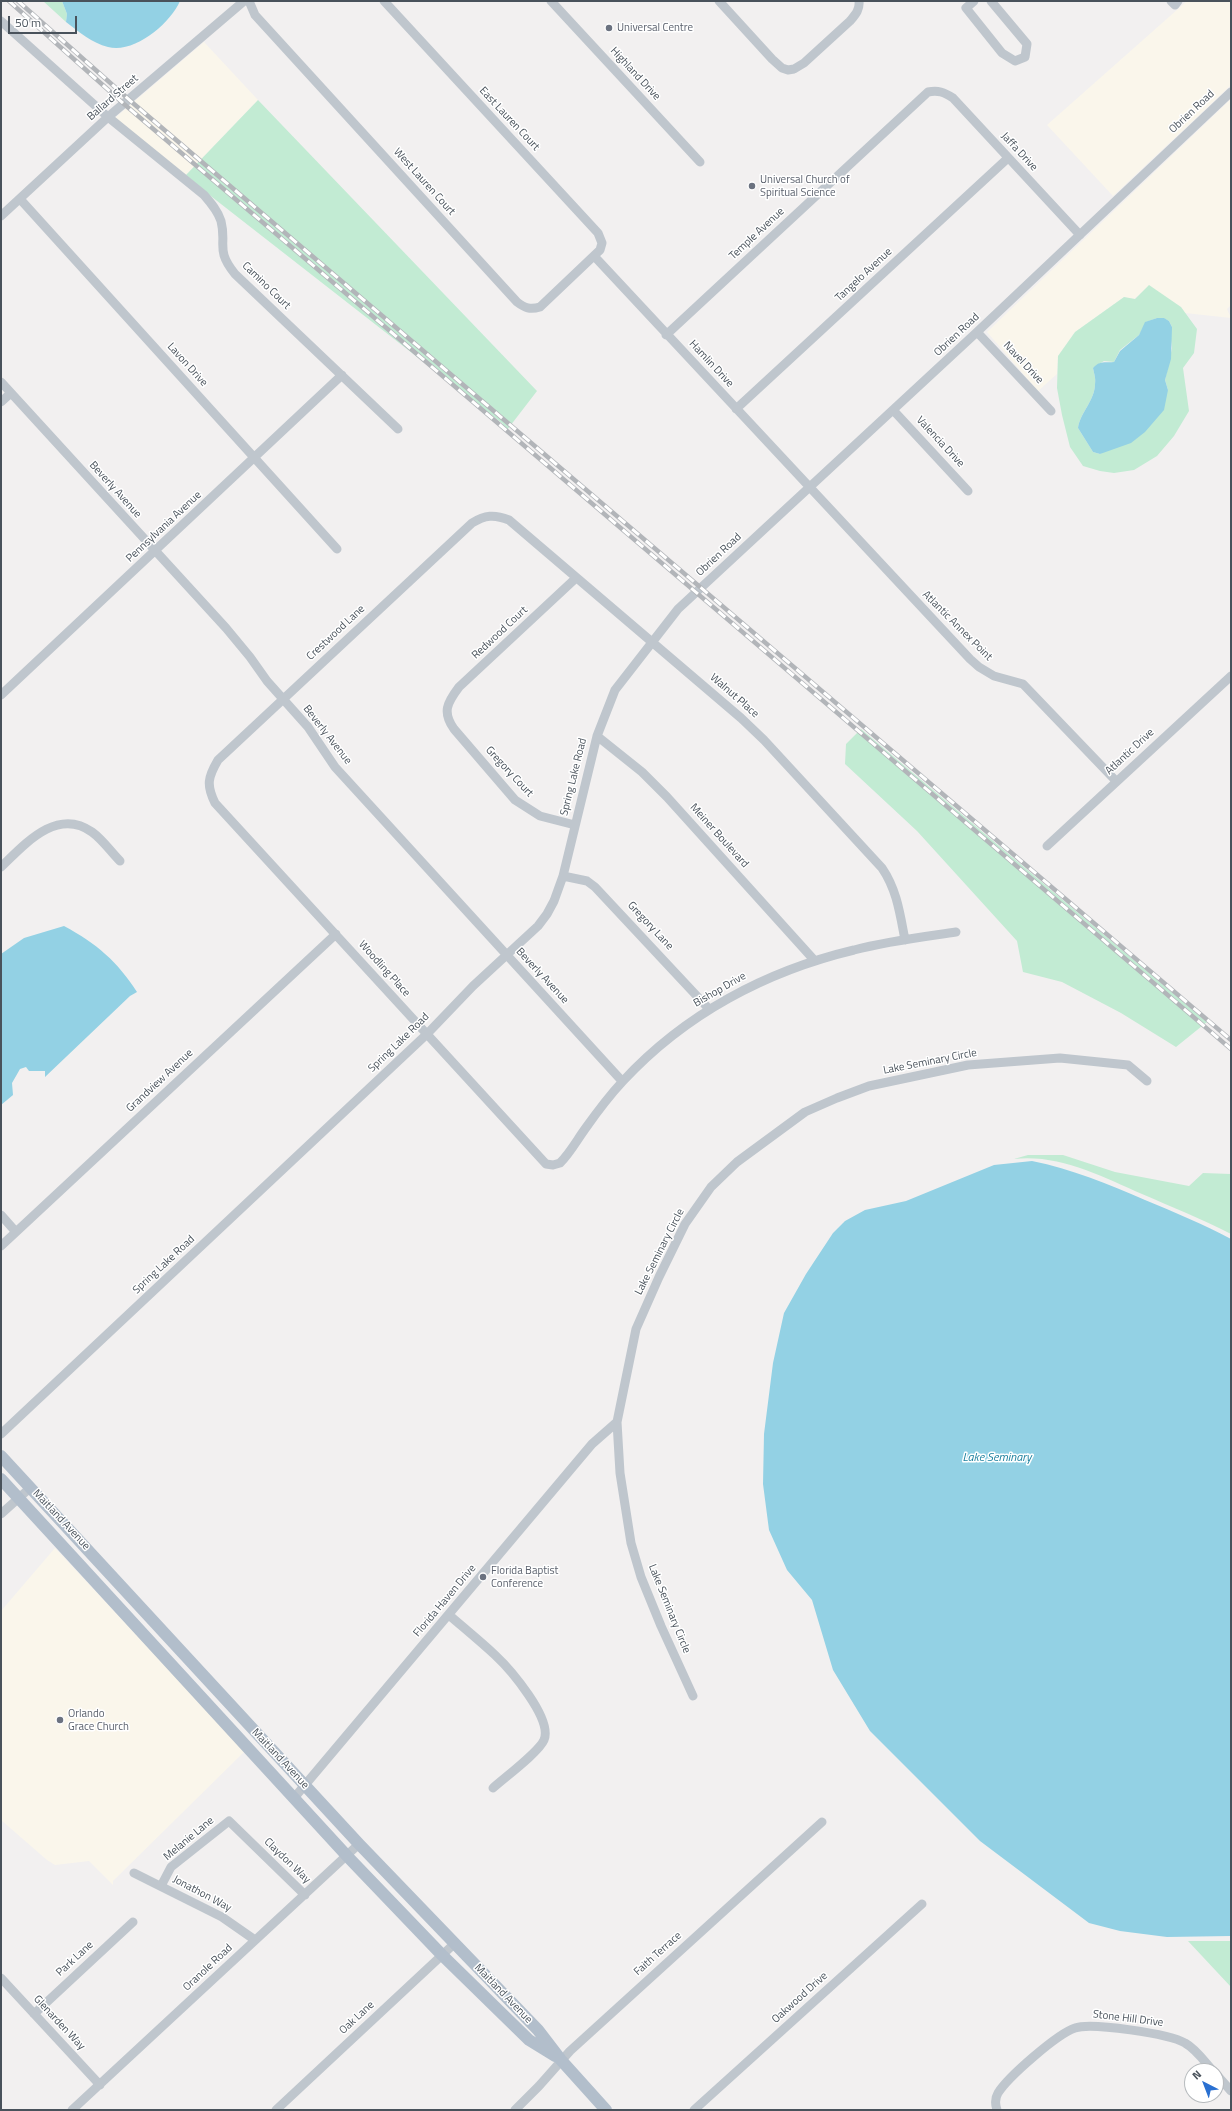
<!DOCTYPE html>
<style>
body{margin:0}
#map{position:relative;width:1232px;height:2111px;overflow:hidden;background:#f2f0f0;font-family:"Titillium Web",sans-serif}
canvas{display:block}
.frame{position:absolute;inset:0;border:2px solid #49525b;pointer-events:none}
.north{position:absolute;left:1184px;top:2063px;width:40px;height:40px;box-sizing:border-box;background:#fff;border:1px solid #b6babd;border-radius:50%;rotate:318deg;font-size:11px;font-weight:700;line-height:16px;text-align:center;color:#49525b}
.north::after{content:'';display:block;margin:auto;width:14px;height:18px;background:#2a70d1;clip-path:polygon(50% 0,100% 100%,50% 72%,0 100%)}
.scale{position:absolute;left:8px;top:16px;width:69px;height:18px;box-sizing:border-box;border:2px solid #49525b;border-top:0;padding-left:5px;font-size:12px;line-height:14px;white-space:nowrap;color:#49525b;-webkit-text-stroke:3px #fff;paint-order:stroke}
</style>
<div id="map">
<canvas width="1232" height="2111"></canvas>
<div class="frame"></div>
<div class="north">N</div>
<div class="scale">50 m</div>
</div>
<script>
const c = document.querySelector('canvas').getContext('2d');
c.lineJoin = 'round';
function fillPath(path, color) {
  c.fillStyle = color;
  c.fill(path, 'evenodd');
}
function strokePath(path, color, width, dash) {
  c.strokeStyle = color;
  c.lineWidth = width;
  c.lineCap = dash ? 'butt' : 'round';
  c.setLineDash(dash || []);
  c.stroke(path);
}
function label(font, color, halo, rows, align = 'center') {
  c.font = font + ' "Titillium Web",sans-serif';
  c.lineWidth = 3;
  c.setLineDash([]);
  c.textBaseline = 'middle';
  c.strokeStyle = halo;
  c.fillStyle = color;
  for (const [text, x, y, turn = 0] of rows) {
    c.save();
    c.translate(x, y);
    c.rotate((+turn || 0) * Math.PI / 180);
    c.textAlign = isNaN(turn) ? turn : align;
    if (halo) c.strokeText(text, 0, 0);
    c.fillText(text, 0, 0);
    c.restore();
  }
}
const commercial = new Path2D(`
 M1187,1H1231V85L1113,196L1047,125Z
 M204,42L258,100L186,175L115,118Z
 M1231,99V305L1227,309L1231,318L1185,313L1181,307L1149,286L1134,299L1124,297L1075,332L1058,356L1057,374L1038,391L987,332Z
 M55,1548L245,1751L113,1881V1885L89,1861L55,1865L47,1860L1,1820V1611Z`);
const green = new Path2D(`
 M43,1H62L67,14L66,22Z
 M258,100L537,391L507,430L502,425L503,424L212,197L186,175Z
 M1149,285L1181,307L1197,329L1194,353L1183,368L1189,411L1174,436L1157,456L1134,470L1114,473L1100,471L1083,466L1070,447L1062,415L1057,388L1058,356L1075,332L1124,297L1135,299ZM1157,318H1163L1169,321L1172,327L1170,332L1172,348L1165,380L1168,390L1107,450L1100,454L1093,452L1078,428C1080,413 1095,400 1095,384C1096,379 1094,373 1093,368L1104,361L1114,362L1120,350L1139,335L1146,322Z
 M861,729L1207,1022L1176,1047L1121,1013L1062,982L1023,972L1017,941L917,831L845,764L846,744Z
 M1028,1155H1063L1115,1172L1189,1186L1203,1173L1231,1174V1234C1202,1219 1172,1207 1142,1194C1101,1176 1059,1154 1014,1159Z
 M1188,1941H1231V1987Z`);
const water = new Path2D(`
 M62,1H180C170,24 134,54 108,47C92,43 79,32 66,22L67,14Z
 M1157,318H1164L1169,321L1172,327L1171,359L1165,380L1168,390L1164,410L1145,432L1131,443L1100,454L1093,452L1078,428C1080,413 1095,400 1095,384C1096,379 1094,373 1093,368C1100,360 1105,363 1114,362L1120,351L1139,335L1145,322Z
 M64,926C97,944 117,961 137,992L130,996L45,1077V1071H29L26,1067L20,1069L12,1083L13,1095L1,1105V954L24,938Z
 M1032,1161C1072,1169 1108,1184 1145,1200C1174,1212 1203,1224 1231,1239V1936L1167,1937L1120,1931L1089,1923L980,1841L870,1731L833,1670L812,1600L787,1570L769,1530L763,1484L764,1434L773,1363L784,1313L806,1274L833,1233L845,1221L865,1210L906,1201L994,1165Z`);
const minor = new Path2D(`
 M249,1L255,15L517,302C525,308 530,310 540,307L600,250L602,243L598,233L384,1
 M551,1L700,162
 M719,1L772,59L782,68L788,70L794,69L804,63L850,21C855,15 860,10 859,1
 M974,1L966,8L1002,53L1015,61L1025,57L1027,44L991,1
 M1171,1L1175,5L1178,1
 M1,21L108,117L204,195C211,203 218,211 221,221C227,245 215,249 235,274L398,429
 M20,199L337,549
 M1,216L108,117L244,1
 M595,257L970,659L979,667L994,676L1023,684L1116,781
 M977,332L1051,411
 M666,335L928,92C938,90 944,92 953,98L1080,235
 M1,382L226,628L250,657L267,681L308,727L335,767L622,1081
 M1,402L11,393
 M736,409L1008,158
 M893,410L968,491
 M1,695L342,375
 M597,736L642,772L667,797L815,961
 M575,825L540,816L515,800L454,729C442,712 447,703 459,687L576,578
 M1047,846L1231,676
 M1,867C25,844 57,807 92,832C103,840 111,852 120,861
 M563,876L587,881L595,887L709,1009
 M905,940C900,914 897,890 882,868L764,740L741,718L509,520C494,514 485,515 472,523L218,760C208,777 206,785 215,803L546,1164L553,1165L560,1163C570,1153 577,1140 585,1129C597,1112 609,1096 623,1081C685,1014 766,971 854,950C888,941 922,937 956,932
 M1,1215L16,1232
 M1,1246L336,934
 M1,1434L427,1034L473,986L538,926L547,914L554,901L563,876L597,736L615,690L678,609L977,332L1231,92
 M1,1514L30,1488
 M449,1615C464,1628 480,1641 495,1655C510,1669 553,1719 544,1740C539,1752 504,1778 493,1788
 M693,1696L661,1626L641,1577L631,1543L620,1473L617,1422L636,1329L659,1277L685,1224L711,1187L737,1162L805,1112L837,1098L869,1086L968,1065L1060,1058L1128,1065L1147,1081
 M294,1798L592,1444L617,1422
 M134,1873L222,1917L255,1940
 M161,1886L171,1867L229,1821L305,1895
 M1,1978L100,2085
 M34,2014L133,1922
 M1216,2074L1231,2091
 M72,2110L359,1844
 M276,2110L454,1944
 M515,2110L539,2086L570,2051L822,1822
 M694,2110L922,1904
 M997,2110C995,2104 995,2098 998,2093C1008,2077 1057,2034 1075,2028C1091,2022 1170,2034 1185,2043C1196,2049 1205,2062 1213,2071`);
const major = new Path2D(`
 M1,1456L359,1844L538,2030L561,2060L606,2110
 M1,1479L348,1857L442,1955L529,2040L555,2056`);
const rail = new Path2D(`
 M9,1L124,104L1231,1049
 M18,1L134,104L1231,1040`);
const markers = [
 [609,28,4,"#6b7280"],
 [752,186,4,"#6b7280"],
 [483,1577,4,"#6b7280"],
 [60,1720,4,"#6b7280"]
];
const worshipNames = [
 ["Universal Centre",617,28],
 ["Universal Church of",760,180],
 ["Spiritual Science",760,193],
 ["Florida Baptist",491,1571],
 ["Conference",491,1584],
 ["Orlando",68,1714],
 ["Grace Church",68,1727]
];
const streetNames = [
 ["Highland Drive",635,74,47],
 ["Ballard Street",113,98,-41],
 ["Obrien Road",1192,112,-43],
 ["East Lauren Court",509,119,47],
 ["Jaffa Drive",1019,152,47],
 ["West Lauren Court",424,182,48],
 ["Temple Avenue",757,234,-43],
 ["Tangelo Avenue",864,275,-43],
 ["Camino Court",266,286,44],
 ["Obrien Road",957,335,-43],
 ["Navel Drive",1023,363,47],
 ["Hamlin Drive",711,364,47],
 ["Lavon Drive",187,365,48],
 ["Valencia Drive",940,442,47],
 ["Beverly Avenue",115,490,48],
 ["Pennsylvania Avenue",164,527,-43],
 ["Obrien Road",719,555,-43],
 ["Atlantic Annex Point",957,626,45],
 ["Crestwood Lane",336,633,-43],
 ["Redwood Court",500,633,-43],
 ["Walnut Place",734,696,41],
 ["Beverly Avenue",327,735,52],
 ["Atlantic Drive",1130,752,-43],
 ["Gregory Court",509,772,47],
 ["Spring Lake Road",574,777,-76],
 ["Meiner Boulevard",719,836,48],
 ["Gregory Lane",650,926,47],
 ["Woodling Place",384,969,48],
 ["Beverly Avenue",542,976,47],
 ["Bishop Drive",720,990,-30],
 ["Spring Lake Road",399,1043,-44],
 ["Lake Seminary Circle",930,1062,-11],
 ["Grandview Avenue",160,1081,-43],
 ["Lake Seminary Circle",660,1252,-63],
 ["Spring Lake Road",164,1265,-43],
 ["Maitland Avenue",61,1520,47],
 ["Florida Haven Drive",445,1601,-50],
 ["Lake Seminary Circle",669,1609,68],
 ["Maitland Avenue",280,1759,47],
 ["Melanie Lane",189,1839,-40],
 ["Claydon Way",287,1861,44],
 ["Jonathon Way",202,1894,28],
 ["Faith Terrace",658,1954,-42],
 ["Park Lane",75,1959,-43],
 ["Oranole Road",208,1968,-43],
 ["Maitland Avenue",503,1994,46],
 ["Oakwood Drive",800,1998,-42],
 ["Oak Lane",357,2018,-43],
 ["Stone Hill Drive",1128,2019,7],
 ["Glenarden Way",59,2023,47]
];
const waterNames = [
 ["Lake Seminary",997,1458]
];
fillPath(commercial, '#faf6eb');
fillPath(green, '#c2ebd3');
fillPath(water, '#93d1e4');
strokePath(minor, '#bfc6cd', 9);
strokePath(major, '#b2becb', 12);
strokePath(rail, '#b2b5b9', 4.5);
strokePath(rail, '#fff', 3, [9]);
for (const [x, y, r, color] of markers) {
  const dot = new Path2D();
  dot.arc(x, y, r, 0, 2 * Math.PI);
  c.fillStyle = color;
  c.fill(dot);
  strokePath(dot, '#fff', 1.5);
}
label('11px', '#5b616d', '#fff', worshipNames, 'left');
label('11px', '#49525b', '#fff', streetNames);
label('italic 12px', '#1a7f9d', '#fff', waterNames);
</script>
